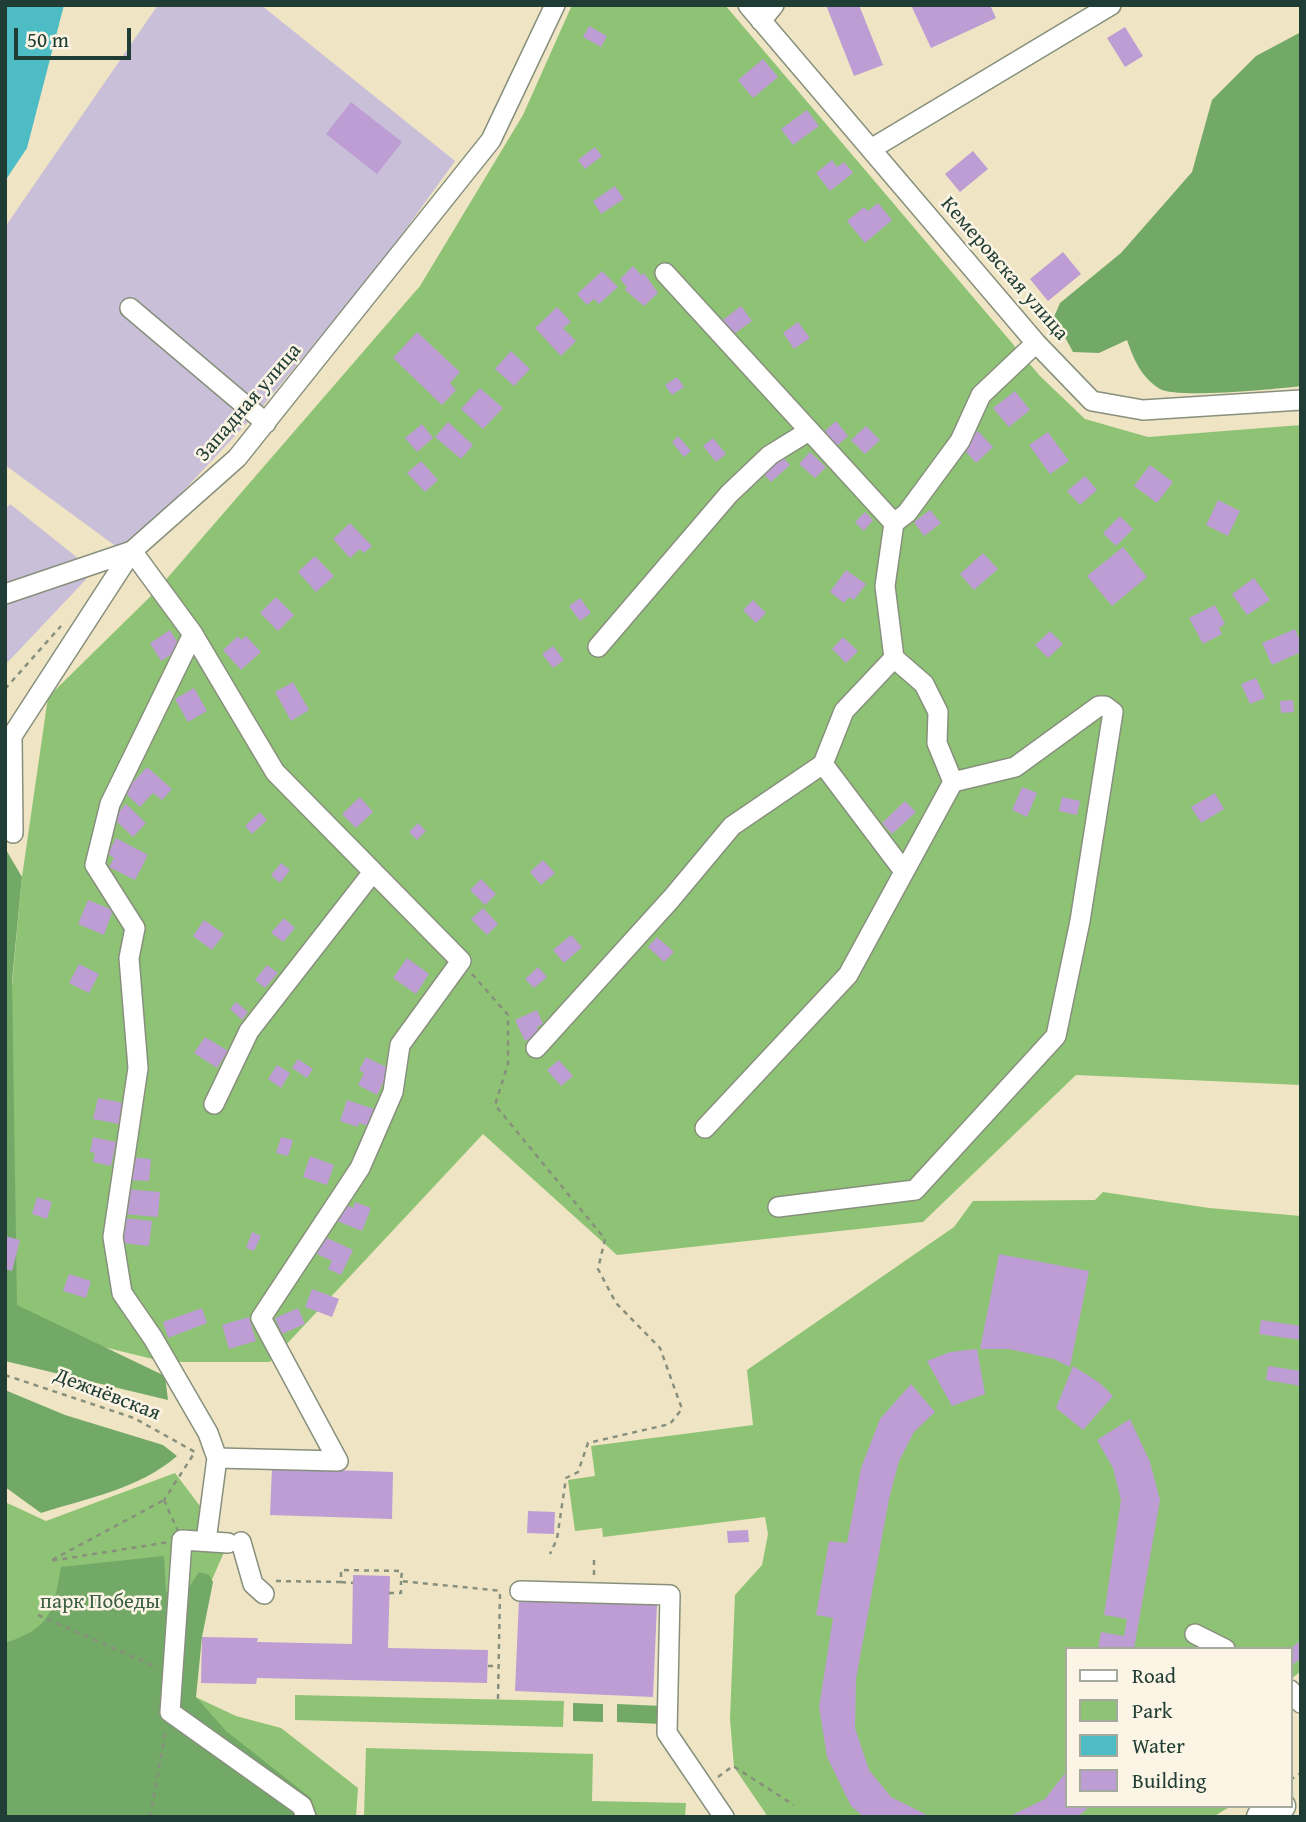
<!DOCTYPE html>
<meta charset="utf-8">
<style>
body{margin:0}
#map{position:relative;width:1306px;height:1822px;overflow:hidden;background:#efe4c4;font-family:"Gentium Book Plus",serif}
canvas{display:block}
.frame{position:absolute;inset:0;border:7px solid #1f3d34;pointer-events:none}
.legend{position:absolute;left:1065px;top:1647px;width:228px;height:161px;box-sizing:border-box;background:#fcf5e5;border:2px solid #a4ab9e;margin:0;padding:9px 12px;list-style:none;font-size:21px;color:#1f3d34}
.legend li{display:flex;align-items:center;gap:14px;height:35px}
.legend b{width:35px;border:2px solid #a4ab9e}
.scale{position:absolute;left:14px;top:28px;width:117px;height:32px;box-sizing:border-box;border:4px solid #1f3d34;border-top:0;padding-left:9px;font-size:21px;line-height:24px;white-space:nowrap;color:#1f3d34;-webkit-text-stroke:5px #fcf5e5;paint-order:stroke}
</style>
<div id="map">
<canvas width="1306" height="1822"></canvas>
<div class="frame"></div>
<ul class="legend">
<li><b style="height:9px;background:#fff"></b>Road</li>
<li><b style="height:19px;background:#8ec375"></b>Park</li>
<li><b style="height:19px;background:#4ebcc4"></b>Water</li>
<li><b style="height:19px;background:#bd9dd4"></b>Building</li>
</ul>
<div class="scale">50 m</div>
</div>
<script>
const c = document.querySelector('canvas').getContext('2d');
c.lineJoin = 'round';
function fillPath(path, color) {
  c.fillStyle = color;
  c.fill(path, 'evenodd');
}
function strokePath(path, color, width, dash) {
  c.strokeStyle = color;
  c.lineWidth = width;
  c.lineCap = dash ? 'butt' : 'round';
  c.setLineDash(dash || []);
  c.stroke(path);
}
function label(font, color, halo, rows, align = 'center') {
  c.font = font + ' "Gentium Book Plus",serif';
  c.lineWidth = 5;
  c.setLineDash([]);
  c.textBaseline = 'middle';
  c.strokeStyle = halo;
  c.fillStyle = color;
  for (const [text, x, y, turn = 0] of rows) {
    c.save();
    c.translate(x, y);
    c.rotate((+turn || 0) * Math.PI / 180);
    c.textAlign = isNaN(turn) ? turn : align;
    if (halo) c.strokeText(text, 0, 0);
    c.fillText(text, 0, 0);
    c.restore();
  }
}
const industrial = new Path2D(`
 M158,5H261L455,161L379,266L261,408L125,553L5,465V227Z
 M10,504L94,571L5,665V510Z`);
const green = new Path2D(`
 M572,5H725L1040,376L1085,419L1148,437L1301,425V1085L1076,1075L923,1222L617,1255L483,1134L270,1362H165L5,1323V1061L22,877L48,697L157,590L420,286L523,115Z
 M1103,1192L1209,1208L1301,1216V1671L1290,1680V1649H1066V1806H1231L1213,1817H768L734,1767L730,1719L735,1595L762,1565L768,1534L765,1517L603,1537L602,1528L575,1531L568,1480L595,1476L591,1446L753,1425L747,1370L954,1227L973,1201L1095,1200Z
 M175,1473L228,1543L190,1630L189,1694L236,1716L281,1728L358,1788L356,1817H5V1502L46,1521Z
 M295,1695L564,1701L563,1727L295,1720Z
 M366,1748L593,1754L592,1801L686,1803L685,1817H364Z`);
const forest = new Path2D(`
 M1301,32V386C1276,389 1177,399 1160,389C1141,377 1134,360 1127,340L1099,353L1073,352L1054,317L1060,303L1121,253L1192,172L1212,100L1256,56Z
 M5,848L22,877L12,981L17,1305L165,1376L168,1400L5,1361Z
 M5,1390L65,1415L163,1445L177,1456C139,1489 88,1498 41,1513L5,1487Z
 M164,1556L166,1592L184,1595L199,1572L209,1575L213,1582L202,1637L196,1697L226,1731L311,1798L318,1817H5V1643C51,1628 53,1612 61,1567Z
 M573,1703L603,1704V1722L573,1721Z
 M617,1704L662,1706V1724L617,1722Z`);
const water = new Path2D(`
 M5,5H64L27,148L5,181Z`);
const building = new Path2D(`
 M826,5H859L883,65L854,76Z
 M911,5H990L996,18L931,48Z
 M589,26L607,36L601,47L583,37Z
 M1125,27L1143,56L1125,67L1107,38Z
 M763,59L778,77L753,98L738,80Z
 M351,102L402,142L377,174L326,134Z
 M807,110L819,126L793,145L781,129Z
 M595,147L602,156L585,169L578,160Z
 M973,151L988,169L960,192L945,174Z
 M832,160L837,167L844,162L853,173L830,191L816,173Z
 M615,186L624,199L601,214L593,201Z
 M878,203L892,220L865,243L847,221L864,207L868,211Z
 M1063,252L1081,274L1048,301L1030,279Z
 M633,266L641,275L644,273L658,293L644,306L625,290L627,287L620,279Z
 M602,271L618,287L599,304L594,299L587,305L577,294Z
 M741,306L752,321L730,337L719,323Z
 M557,307L571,322L563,328L576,341L561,356L535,328Z
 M798,322L810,338L794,349L783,333Z
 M417,332L460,372L450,383L456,390L442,405L393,358Z
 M511,351L530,369L514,386L495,369Z
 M677,377L684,387L672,395L665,385Z
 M480,388L503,408L483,429L461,409Z
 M1015,391L1030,410L1009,427L993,408Z
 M836,421L848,436L837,446L825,431Z
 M448,422L473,445L461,459L435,437Z
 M422,424L433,438L417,452L405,438Z
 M866,426L880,440L865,454L851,440Z
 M978,431L993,447L976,463L961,446Z
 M1048,432L1069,461L1050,474L1029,445Z
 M678,436L691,451L684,457L672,442Z
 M713,438L726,454L716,462L703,446Z
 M810,452L826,467L815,478L799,464Z
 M780,454L790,465L771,482L761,471Z
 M421,461L438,480L425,492L407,473Z
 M1150,465L1173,482L1157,503L1134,486Z
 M1085,476L1097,490L1080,505L1067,491Z
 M1218,500L1240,511L1228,536L1206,525Z
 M930,510L941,523L924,536L914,522Z
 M865,512L873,520L864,531L855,522Z
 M1120,516L1133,529L1116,546L1103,533Z
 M350,523L372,546L364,553L360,549L350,558L333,539Z
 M1123,547L1147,577L1112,606L1087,576Z
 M983,553L998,569L974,590L960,574Z
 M315,556L334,576L316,592L298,572Z
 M846,570L866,584L854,600L849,597L844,603L830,592Z
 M1254,578L1270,600L1247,615L1232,594Z
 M276,597L294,615L278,631L260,613Z
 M580,598L591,613L580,621L569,606Z
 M753,600L766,613L756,623L743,610Z
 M1215,605L1225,624L1219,628L1222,634L1203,644L1189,618Z
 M1295,629L1301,643V652L1272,665L1262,643Z
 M170,630L181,648L161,661L150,643Z
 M1050,631L1063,644L1048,658L1035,645Z
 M238,636L241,640L246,636L261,652L241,670L223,650Z
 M843,637L858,651L846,663L832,649Z
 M553,646L564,660L553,668L542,654Z
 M1256,678L1265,698L1250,704L1241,684Z
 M293,682L309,710L291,721L275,692Z
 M194,688L207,711L188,722L175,699Z
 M1293,700L1294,712L1281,713L1280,701Z
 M147,767L172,789L162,800L153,793L140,807L124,792Z
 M1022,787L1037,793L1027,817L1012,810Z
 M1215,793L1224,809L1201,823L1191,807Z
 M360,797L373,812L356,828L342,814Z
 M1062,797L1080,801L1077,815L1059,811Z
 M905,801L916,812L892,834L882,823Z
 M126,804L146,823L133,837L113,818Z
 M260,812L267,820L252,834L245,826Z
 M418,823L426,831L417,840L409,832Z
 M116,838L148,855L135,880L109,867L114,858L108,854Z
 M543,860L555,873L541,885L530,872Z
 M281,863L290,870L280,883L271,875Z
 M481,879L496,894L485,905L470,890Z
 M88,900L113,910L104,935L78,924Z
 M483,908L498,924L487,935L471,919Z
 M284,918L295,928L283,942L271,933Z
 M204,920L224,934L212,950L193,936Z
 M571,935L582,947L564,963L553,950Z
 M657,937L674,952L664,962L648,947Z
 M407,958L429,974L416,994L393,978Z
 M79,964L99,974L89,993L69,983Z
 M267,965L278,973L265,988L255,980Z
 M538,967L547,977L534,988L525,979Z
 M236,1002L248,1012L242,1020L230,1009Z
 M537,1010L543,1024L537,1027L540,1034L525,1041L515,1020Z
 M205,1037L228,1051L217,1068L194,1053Z
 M366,1057L390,1069L377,1095L358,1085L364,1073L359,1070Z
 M298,1059L313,1069L307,1078L292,1068Z
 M559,1060L573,1076L561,1086L547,1070Z
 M277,1065L290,1073L281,1088L268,1079Z
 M98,1098L124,1103L119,1124L93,1119Z
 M347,1100L374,1109L368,1126L359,1123L358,1127L340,1121Z
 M93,1137L116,1142L111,1166L93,1162L95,1153L90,1152Z
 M281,1137L293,1140L288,1156L276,1153Z
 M310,1156L334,1165L327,1185L303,1177Z
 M127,1157L151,1159L149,1181L126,1180Z
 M125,1189L160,1192L158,1217L123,1214Z
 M37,1197L52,1202L47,1219L32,1214Z
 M355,1202L371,1208L362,1231L337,1221L344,1204L353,1208Z
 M125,1218L152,1221L149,1246L122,1243Z
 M252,1232L261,1236L254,1251L246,1248Z
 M5,1236L20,1240L12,1271L5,1269Z
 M325,1237L353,1250L341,1275L328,1269L332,1261L317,1254Z
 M999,1254L1089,1271L1070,1367L1054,1359L1009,1349H980Z
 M69,1274L91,1281L86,1298L63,1291Z
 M312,1289L339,1299L332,1317L305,1307Z
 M202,1308L207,1323L168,1338L163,1322Z
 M298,1308L305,1324L282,1334L275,1318Z
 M249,1317L256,1341L229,1349L222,1325Z
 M1261,1320L1301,1326V1340L1259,1334Z
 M977,1349L985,1394L952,1406L927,1361L950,1352Z
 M1073,1366L1100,1383L1113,1396L1083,1430L1056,1408Z
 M1268,1366L1301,1371V1386L1266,1380Z
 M911,1384L935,1412L914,1432L899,1461L889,1499L856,1679L855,1728L869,1770L891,1797L929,1816L864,1817L851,1806L827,1757L819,1707L833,1618L816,1615L829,1541L847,1543L861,1468L880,1419Z
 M1130,1419L1150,1462L1160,1500L1134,1649H1098L1101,1632L1124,1636L1127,1619L1104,1615L1121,1500L1113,1468L1097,1440Z
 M272,1468L393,1472L392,1519L270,1515Z
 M528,1511L555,1512L554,1534L527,1533Z
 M748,1530L749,1542L728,1543L727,1531Z
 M353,1575L390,1576L388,1648L488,1650L487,1683L257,1678L256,1684L201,1683L202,1637L258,1638L257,1642L352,1644Z
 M519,1599L657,1605L653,1697L515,1691Z
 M1301,1640V1658L1290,1667V1649Z
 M1066,1772V1806H1088L1086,1810L1077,1817H1008L1045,1799Z`);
const path = new Path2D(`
 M5,689L61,626
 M472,974L508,1015V1064L495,1105L605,1239L598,1269L616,1303L660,1348L682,1409L670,1424L588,1443L578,1472L566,1478L557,1539L550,1554
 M5,1375L134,1418L195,1452L164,1500
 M164,1500L182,1540L50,1561Z
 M594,1575V1556
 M276,1581L341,1582V1570L402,1571L401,1581L502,1591
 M341,1582L353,1583
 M389,1593H401V1581
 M38,1615L156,1667
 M488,1666H499
 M498,1699L500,1591
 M718,1777L733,1766L794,1805
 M1290,1780L1301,1773
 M150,1817L166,1729`);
const minor = new Path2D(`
 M748,5L1036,343L1092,401L1143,410L1301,400
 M761,21L774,5
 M871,149L1111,5
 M665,273L894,523
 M130,308L266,423
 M5,594L132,551L193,634L275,772L461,961L400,1045L393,1092L360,1168L261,1318L338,1461L217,1458
 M193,634L110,804L95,865L135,928L129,958L138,1068L113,1237L122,1293L153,1338L208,1433L217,1458L206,1541
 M598,647L729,494L770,455L809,431
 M823,764L903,870
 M13,833L12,736L132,551L237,458L491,140L555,5
 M536,1048L671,899L732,826L823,764L844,711L894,658L885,586L894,523L907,513L960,441L981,395L1036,343
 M214,1104L249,1031L373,872
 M705,1128L848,975L953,782L937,743L938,712L924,684L894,658
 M778,1207L915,1190L1056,1036L1080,921L1113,712L1105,706H1099L1015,767L953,782
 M241,1542L253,1584L264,1594
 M228,1543L182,1540L170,1712L302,1806L306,1817
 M520,1591L670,1595L667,1733L724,1817
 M1195,1634L1225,1649
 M1290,1690L1301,1703`);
const major = new Path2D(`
 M1260,1817L1282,1806`);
const streetNames = [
 ["Кемеровская улица",1004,269,49],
 ["Западная улица",249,403,-49],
 ["Дежнёвская",107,1395,21]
];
const parkNames = [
 ["парк Победы",100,1603]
];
fillPath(industrial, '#c9bfd8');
fillPath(green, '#8ec375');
fillPath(forest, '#72a966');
fillPath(water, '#4ebcc4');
fillPath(building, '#bd9dd4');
strokePath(minor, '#87907c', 22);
strokePath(major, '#87907c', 29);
strokePath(path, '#87907c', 2.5, [5, 5]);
strokePath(minor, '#fff', 19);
strokePath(major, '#fff', 26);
label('21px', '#1f3d34', '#fcf5e5', streetNames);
label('21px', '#3b5e44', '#fcf5e5', parkNames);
</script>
